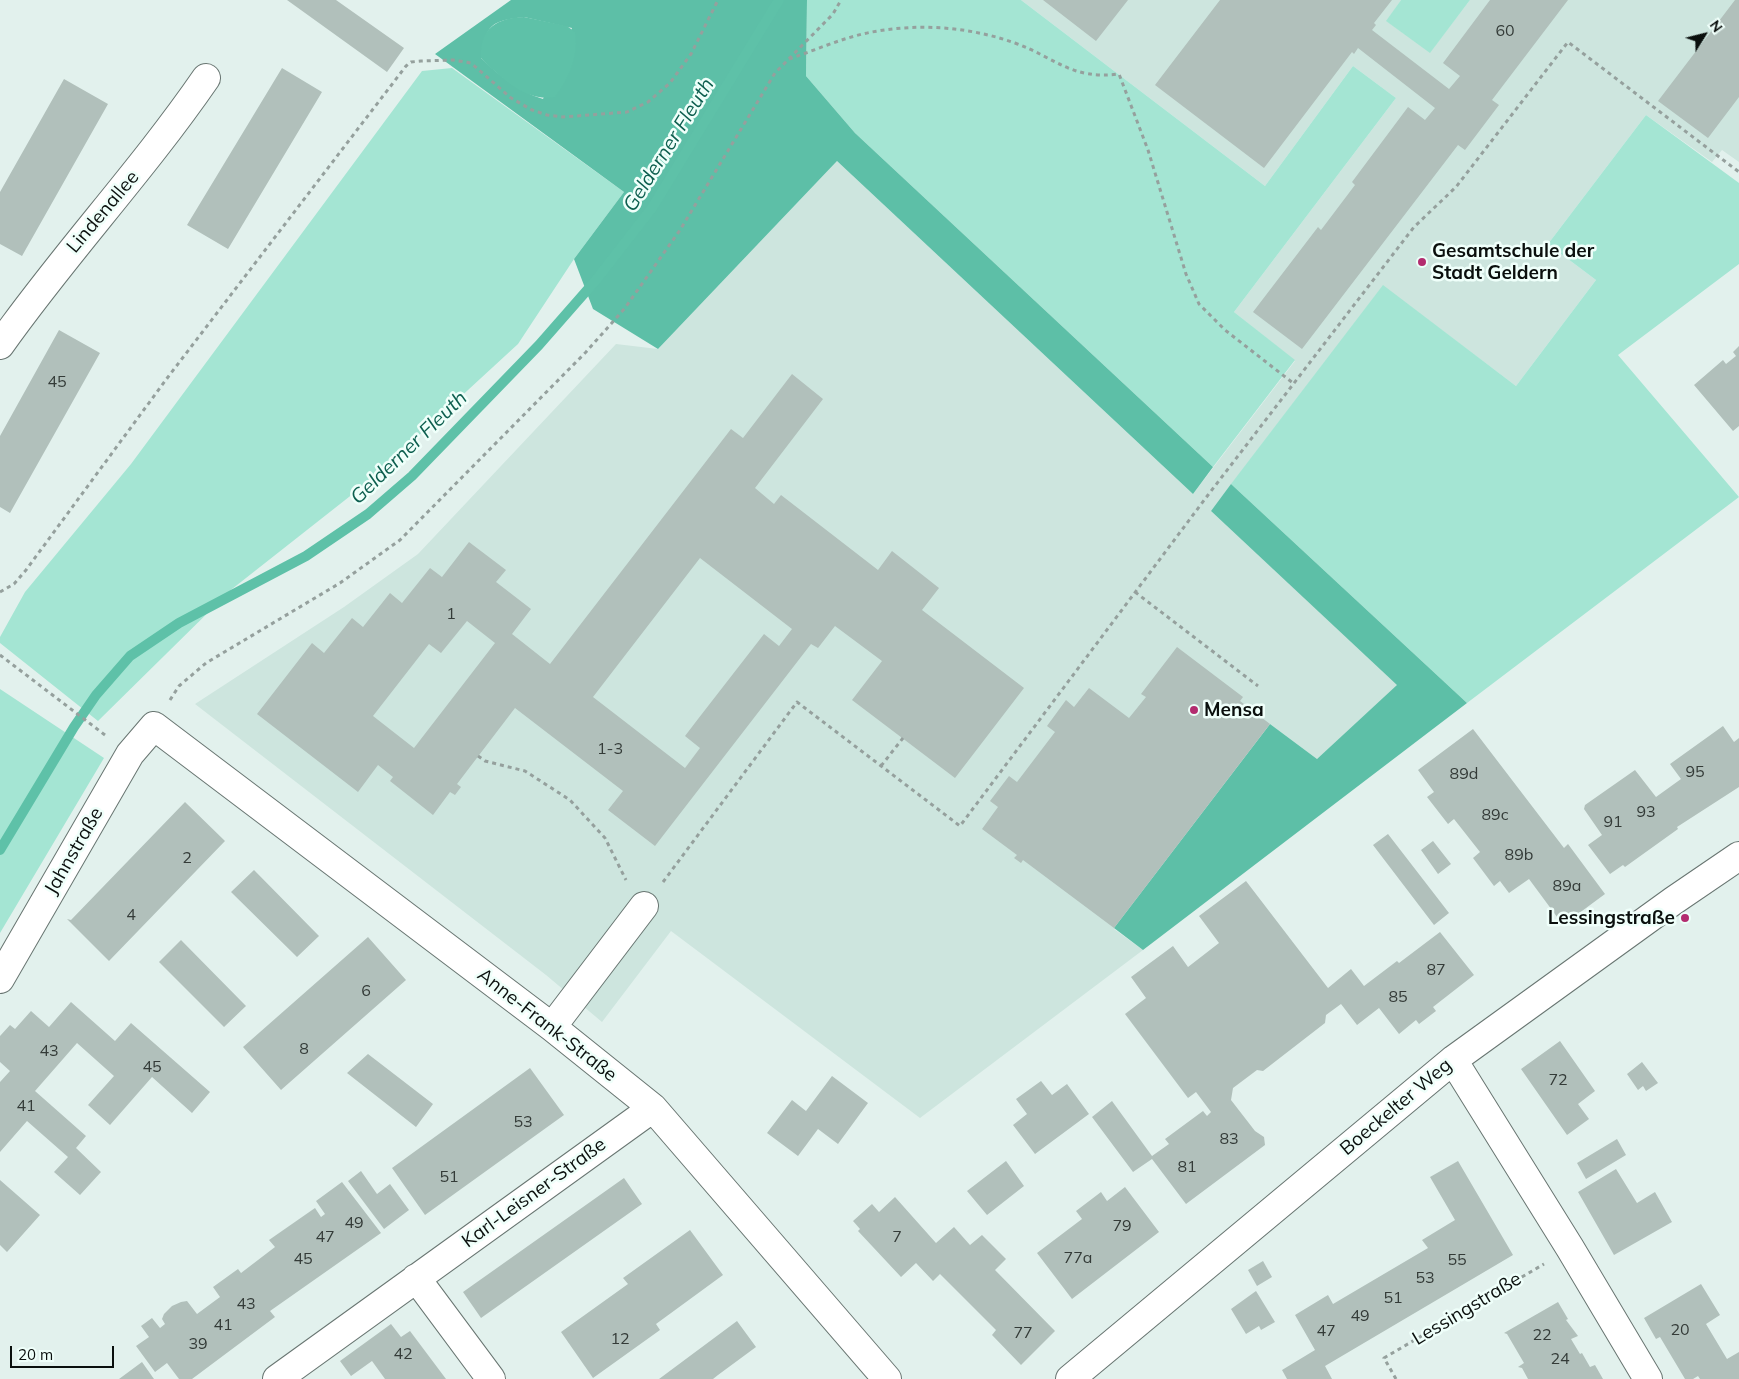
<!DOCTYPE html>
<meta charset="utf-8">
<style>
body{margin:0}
#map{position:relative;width:1739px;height:1379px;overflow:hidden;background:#e2f1ed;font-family:Mulish,sans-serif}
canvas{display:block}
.north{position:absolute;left:1679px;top:10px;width:50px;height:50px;-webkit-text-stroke:4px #effffa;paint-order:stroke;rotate:54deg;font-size:14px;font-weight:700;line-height:20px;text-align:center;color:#0a0f0d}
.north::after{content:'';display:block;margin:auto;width:18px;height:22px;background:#0a0f0d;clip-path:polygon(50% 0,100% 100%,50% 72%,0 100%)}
.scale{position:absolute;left:10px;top:1346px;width:104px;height:22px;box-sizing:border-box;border:2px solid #0a0f0d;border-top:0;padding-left:6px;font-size:15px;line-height:18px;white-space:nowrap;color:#0a0f0d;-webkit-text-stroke:4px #effffa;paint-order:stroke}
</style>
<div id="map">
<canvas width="1739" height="1379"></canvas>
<div class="north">N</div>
<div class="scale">20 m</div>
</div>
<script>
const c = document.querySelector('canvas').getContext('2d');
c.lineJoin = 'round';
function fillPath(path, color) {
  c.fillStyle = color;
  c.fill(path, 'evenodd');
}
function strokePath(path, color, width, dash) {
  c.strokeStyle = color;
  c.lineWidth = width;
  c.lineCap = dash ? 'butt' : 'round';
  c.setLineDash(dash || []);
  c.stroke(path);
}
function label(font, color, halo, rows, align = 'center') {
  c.font = font + ' Mulish,sans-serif';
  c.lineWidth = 5;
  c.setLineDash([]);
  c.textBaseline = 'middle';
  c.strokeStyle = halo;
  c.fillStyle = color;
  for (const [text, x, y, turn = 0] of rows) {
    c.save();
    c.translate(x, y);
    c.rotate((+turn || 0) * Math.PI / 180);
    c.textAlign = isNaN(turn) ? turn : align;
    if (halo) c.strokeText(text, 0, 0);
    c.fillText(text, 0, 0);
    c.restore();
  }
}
const built = new Path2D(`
 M1021,0H1401L1387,21L1430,52L1470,0H1739V162L1722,150L1712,162L1646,115L1548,244L1596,280L1516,386L1383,286L1211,511L1398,685L1317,759L1270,724L1114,929L1143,950L920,1118L671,931L602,1022L546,975L195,704L344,607L418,554L616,344L658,349L837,161L1193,494L1295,361L1234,312L1396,98L1353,66L1265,186Z`);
const green = new Path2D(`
 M807,0H1021L1265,186L1353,66L1396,98L1234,312L1295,360L1213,467L855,133L806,76Z
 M1401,0H1470L1430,53L1386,21Z
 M452,68L624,192L574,259L518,344L368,482L232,589L98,721L0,643V637L25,592L131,464L422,71Z
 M1646,115L1739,183V264L1618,355L1739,497L1467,703L1231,484L1383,285L1516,386L1596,280L1548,244Z
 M0,689L104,758L0,933Z`);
const forest = new Path2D(`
 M511,0H807L806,76L855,133L1213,467L1193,494L837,161L658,349L593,309L574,259L624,192L435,54ZM524,17L572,28L543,99C517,91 500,76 481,58C486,24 491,21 524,17Z
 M1231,484L1467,703L1143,950L1114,928L1270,724L1317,759L1397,685L1211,511Z`);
const water = new Path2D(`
 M524,17L567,26L575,32C579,56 569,78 555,97C525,102 501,78 481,58C479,28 497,18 524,17Z`);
const stream = new Path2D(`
 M0,850L74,727L96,695L130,656L179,623L306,556L368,514L412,476L539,345L596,280L652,208L779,0`);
const building = new Path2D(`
 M287,0H336L404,48L387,72Z
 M1043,0H1128L1096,41Z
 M1220,0H1392L1374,23L1376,25L1372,30L1449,89L1460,76L1443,63L1490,0H1568L1492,100L1499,105L1465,150L1458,145L1302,349L1253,312L1318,227L1321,230L1355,185L1352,182L1408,107L1425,120L1435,108L1358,48L1354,54L1352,52L1264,168L1155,85Z
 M1735,0H1739V97L1708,138L1658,101Z
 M282,68L322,92L228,249L187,225Z
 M64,79L108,104L22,256L0,244V192Z
 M59,330L100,353L10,513L0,507V436Z
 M1739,346V426L1733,431L1694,385L1723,360L1726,364L1736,356L1733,352Z
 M792,374L823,399L755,488L774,504L781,495L878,570L892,551L939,588L922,610L1024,688L955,778L852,700L882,661L835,626L818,648L811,644L655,846L608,810L623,791L515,708L457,784L461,787L455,795L450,792L433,815L390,781L393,777L378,765L358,792L257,714L312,643L324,653L352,618L363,627L390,593L402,603L430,568L442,577L469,542L506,570L496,582L531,609L512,634L550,664L731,429L743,438ZM700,558L792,629L779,646L764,634L698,719L685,736L700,748L685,768L593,697ZM467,621L495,643L414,748L373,716L429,644L441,653Z
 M1177,647L1243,697L1240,701L1270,724L1114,928L1023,860L1021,863L1014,858L1017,855L982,829L998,807L990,801L1009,776L1017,782L1055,732L1047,726L1066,700L1074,707L1089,688L1129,718L1146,697L1141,694Z
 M1723,726L1734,742L1739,738V787L1677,827L1678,829L1625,867L1623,865L1610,874L1588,845L1602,835L1584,809L1585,805L1635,770L1656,797L1681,779L1670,764Z
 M1473,729L1564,848L1568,844L1605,894L1563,925L1529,879L1509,893L1500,881L1494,886L1473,858L1480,852L1454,819L1448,824L1427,797L1434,792L1418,770Z
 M185,802L225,841L109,961L67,919L71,920Z
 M1388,834L1449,913L1434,925L1373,845Z
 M1433,841L1451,864L1438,874L1421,850Z
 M254,870L319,936L297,957L231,892Z
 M1246,881L1328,988L1351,969L1364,986L1397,961L1399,963L1440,932L1474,975L1433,1007L1436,1011L1419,1024L1416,1020L1399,1034L1379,1008L1357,1025L1341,1004L1326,1015L1325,1023L1263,1071L1257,1070L1233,1088L1231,1100L1255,1131L1264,1137L1265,1145L1186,1204L1152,1159L1133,1172L1092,1117L1112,1101L1152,1156L1169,1144L1165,1139L1203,1111L1207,1116L1211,1112L1196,1092L1188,1098L1125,1014L1146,998L1131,977L1173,946L1188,967L1219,943L1199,916Z
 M368,937L406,980L281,1090L243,1047Z
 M181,940L246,1006L224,1027L159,962Z
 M71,1002L115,1041L131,1023L210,1092L192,1113L152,1077L110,1125L88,1105L114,1076L77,1043L35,1091L86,1136L76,1148L101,1172L80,1195L54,1172L68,1157L27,1121L0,1152V1082L10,1071L0,1062V1036L10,1025L15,1029L31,1011L49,1027Z
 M1560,1041L1595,1091L1578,1104L1589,1119L1567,1135L1521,1069Z
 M368,1054L433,1104L416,1127L347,1073Z
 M1642,1062L1658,1083L1646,1091L1643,1086L1638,1090L1627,1074Z
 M530,1068L564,1115L425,1215L392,1168Z
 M832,1076L868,1103L838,1144L818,1129L798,1156L767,1133L792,1100L806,1111Z
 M1041,1081L1052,1095L1067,1084L1089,1114L1035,1154L1013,1125L1027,1114L1016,1099Z
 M1617,1139L1626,1155L1586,1179L1577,1163Z
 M1006,1161L1024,1186L987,1215L967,1191Z
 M1458,1161L1513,1255L1325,1366L1332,1379H1287L1282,1370L1315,1350L1295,1315L1328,1295L1333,1304L1428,1248L1422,1240L1455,1220L1430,1177Z
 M1616,1169L1637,1203L1655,1192L1672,1222L1614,1255L1578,1192Z
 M361,1171L377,1194L390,1184L409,1210L384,1229L348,1181Z
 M624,1178L642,1204L481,1318L463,1292Z
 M0,1180L40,1215L7,1252L0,1245Z
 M342,1182L381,1233L270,1311L275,1317L192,1379H179L167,1363L155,1372L136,1346L149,1337L141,1326L152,1318L160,1328L165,1324L162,1319L164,1314L172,1306L181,1302L187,1301L197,1314L220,1297L213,1287L238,1269L241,1273L275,1247L269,1240L315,1208L321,1217L325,1214L316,1201Z
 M1125,1187L1159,1232L1072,1299L1037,1253L1082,1219L1076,1211L1101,1192L1107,1201Z
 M895,1197L936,1243L954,1227L970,1245L982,1235L1006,1259L995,1270L1055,1331L1021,1365L992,1335L996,1330L940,1274L933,1281L916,1263L901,1277L858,1231L860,1229L853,1221L872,1204L879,1212Z
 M690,1230L723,1275L656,1324L660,1330L593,1378L561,1332L628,1284L623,1278Z
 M1263,1261L1272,1277L1257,1286L1248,1270Z
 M1701,1284L1720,1315L1706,1324L1727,1359L1739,1352V1379H1700L1698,1376L1693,1379H1685L1660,1337L1656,1339L1644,1318Z
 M1256,1291L1275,1322L1261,1330L1259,1326L1246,1334L1231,1309Z
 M1558,1302L1568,1319L1566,1320L1578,1336L1571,1339L1580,1354L1582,1353L1590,1367L1595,1365L1603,1379H1528L1522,1368L1518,1367L1524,1363L1507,1334L1504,1333Z
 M737,1321L756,1347L718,1375L713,1379H659Z
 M391,1324L401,1337L410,1331L446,1379H385L372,1361L351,1376L340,1361Z
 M142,1362L154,1379H119Z`);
const path = new Path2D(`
 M789,59C816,50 844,37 872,32C920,23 970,27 1015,43C1056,58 1071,80 1119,74L1148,150L1186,274L1199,304L1225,330L1293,383
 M0,592L14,584L26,570L168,377L406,66L411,62L421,61L453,60L471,63L511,98L532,110L547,115L563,117L627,112L648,102L670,83L691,54L718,0
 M1135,592L1258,686
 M0,655L105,735
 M170,700L179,686L206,663L340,583L400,540L586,352L625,308L680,230L775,73L833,14L841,0
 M478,756L485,761L525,771L570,800L605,838L626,880
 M881,766L903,738
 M663,882L797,702L960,826L1208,495L1414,227L1456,187L1568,42L1739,172
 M1396,1379L1384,1358L1544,1264`);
const minor = new Path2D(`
 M0,345C65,253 142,171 206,78
 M0,979L130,754L154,726L552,1027L653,1108L887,1379
 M552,1027L644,906
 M1453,1060L1570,1248L1648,1379
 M416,1278L491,1379
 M277,1379L653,1108
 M1070,1379L1453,1060L1673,901L1739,856`);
const markers = [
 [1422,262,5,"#b32c6f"],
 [1194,710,5,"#b32c6f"],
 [1685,918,5,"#b32c6f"]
];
const numberNames = [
 ["60",1505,31],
 ["45",57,382],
 ["1",451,614],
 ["1-3",610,749],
 ["95",1695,772],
 ["89d",1464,774],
 ["93",1646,812],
 ["89c",1495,815],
 ["91",1613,822],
 ["89b",1519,855],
 ["2",187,858],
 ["89a",1567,886],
 ["4",131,915],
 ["87",1436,970],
 ["6",366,991],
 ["85",1398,997],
 ["8",304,1049],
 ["43",49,1051],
 ["45",152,1067],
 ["72",1558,1080],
 ["41",26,1106],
 ["53",523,1122],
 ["83",1229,1139],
 ["81",1187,1167],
 ["51",449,1177],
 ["49",354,1223],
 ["79",1122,1226],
 ["47",325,1237],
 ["7",897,1237],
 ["77a",1078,1258],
 ["45",303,1259],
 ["55",1457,1260],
 ["53",1425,1278],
 ["51",1393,1298],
 ["43",246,1304],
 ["49",1360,1316],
 ["41",223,1325],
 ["20",1680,1330],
 ["47",1326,1331],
 ["77",1023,1333],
 ["22",1542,1335],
 ["12",620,1339],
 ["39",198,1344],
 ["42",403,1354],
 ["24",1560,1359]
];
const streetNames = [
 ["Lindenallee",103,212,-50],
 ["Jahnstraße",74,851,-60],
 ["Anne-Frank-Straße",547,1025,38],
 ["Boeckelter Weg",1396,1107,-40],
 ["Karl-Leisner-Straße",534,1193,-36],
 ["Lessingstraße",1467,1309,-31]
];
const poiNames = [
 ["Gesamtschule der",1432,251],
 ["Stadt Geldern",1432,273],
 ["Mensa",1204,710],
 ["Lessingstraße",1675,918,"right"]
];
const waterNames = [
 ["Gelderner Fleuth",669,145,-58],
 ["Gelderner Fleuth",409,448,-44]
];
fillPath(built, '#cde5de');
fillPath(green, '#a4e5d3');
fillPath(forest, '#5dbfa7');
fillPath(water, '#5ec1a8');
strokePath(stream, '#5ec1a8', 10);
fillPath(building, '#b1c0bb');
strokePath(minor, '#687571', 30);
strokePath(path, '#95a09d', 3, [4, 4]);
strokePath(minor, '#fff', 28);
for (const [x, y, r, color] of markers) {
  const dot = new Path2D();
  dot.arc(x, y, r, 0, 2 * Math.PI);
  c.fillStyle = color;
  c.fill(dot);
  strokePath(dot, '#effffa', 2);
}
label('16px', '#343b38', null, numberNames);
label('19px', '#0a0f0d', '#effffa', streetNames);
label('bold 19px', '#0a0f0d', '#effffa', poiNames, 'left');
label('italic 20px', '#0d5f4f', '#effffa', waterNames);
</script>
